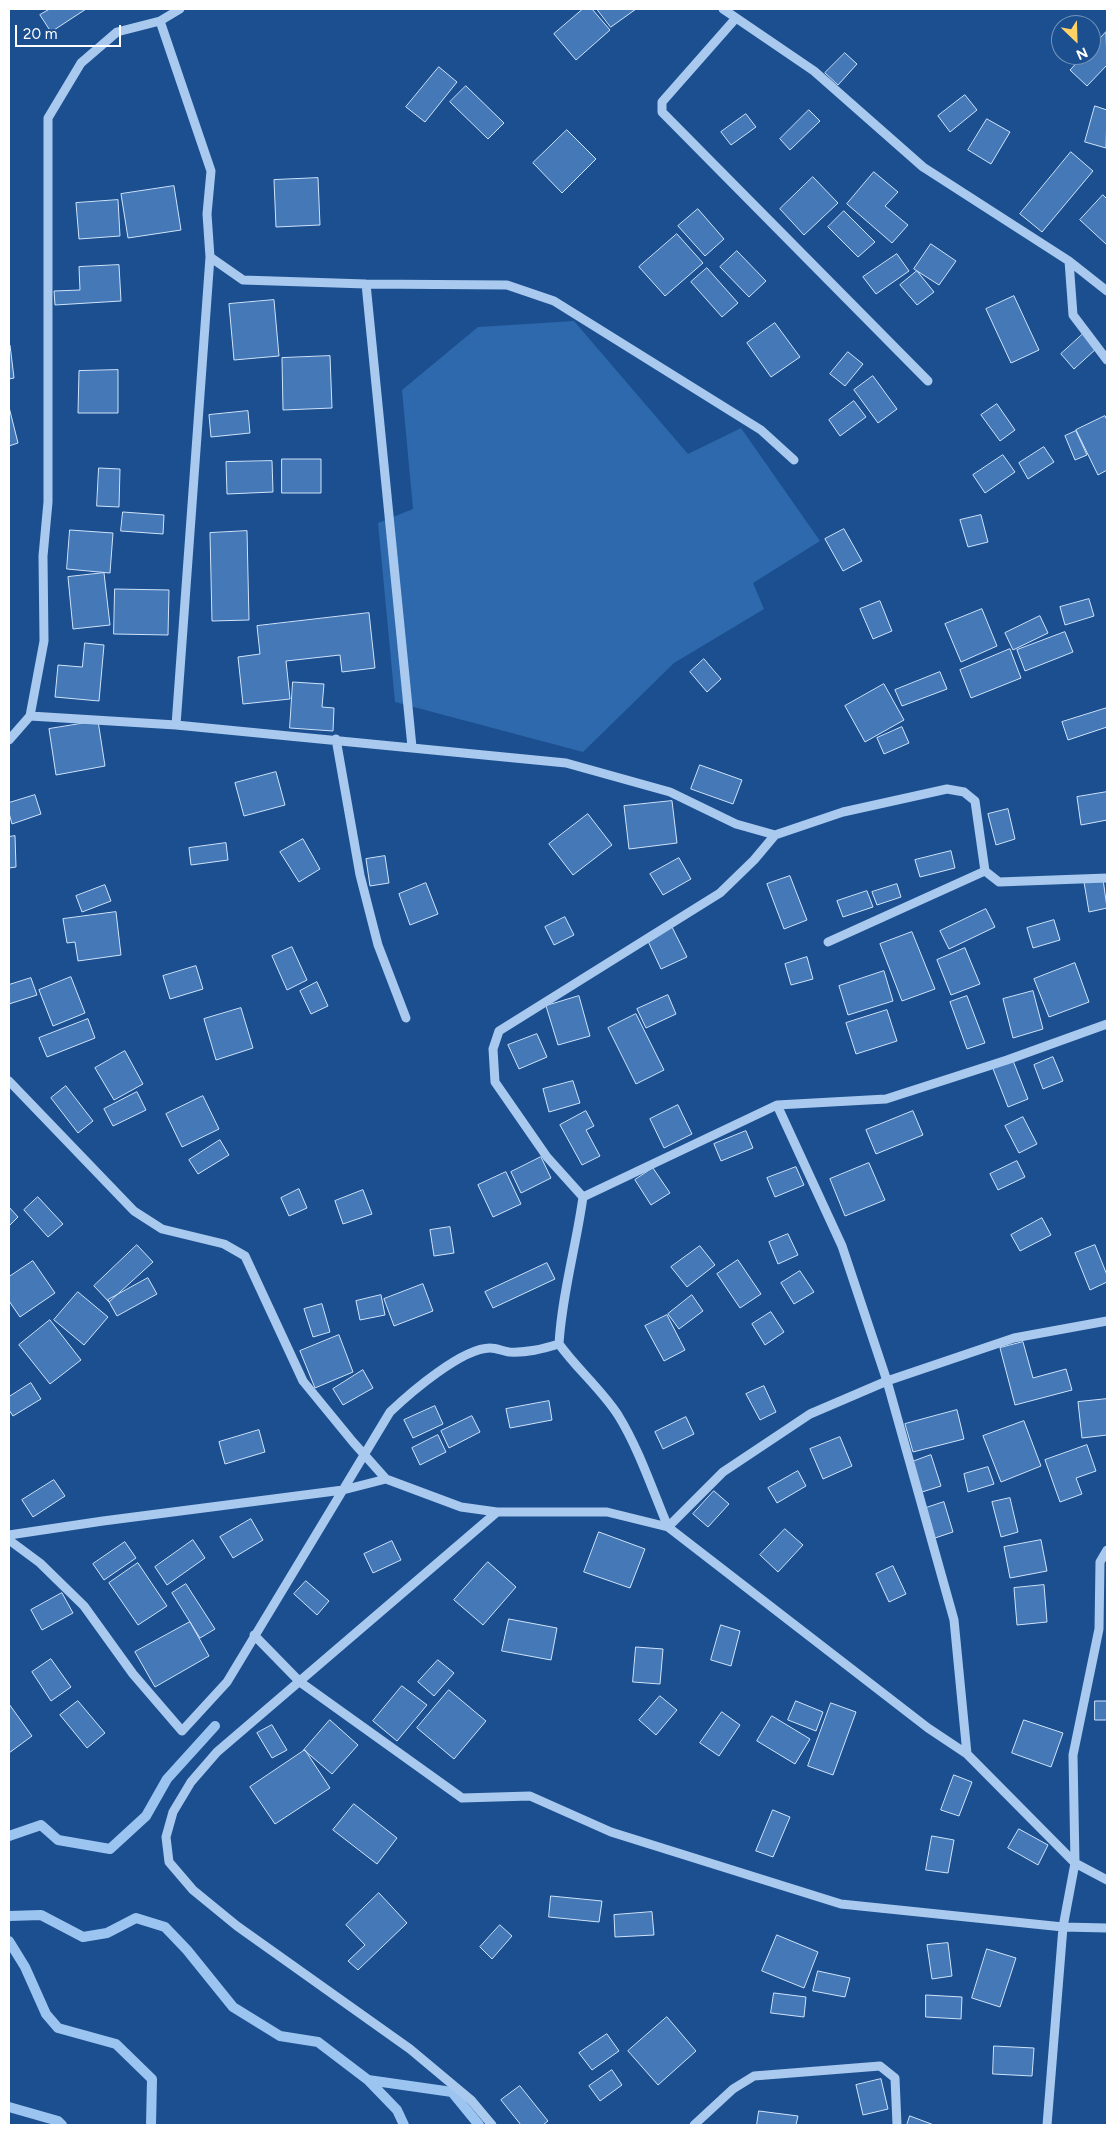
<!DOCTYPE html>
<style>
body{margin:0}
#map{position:relative;width:1116px;height:2134px;overflow:hidden;background:#1b4f8f;font-family:Figtree,sans-serif}
canvas{display:block}
.frame{position:absolute;inset:0;border:10px solid #fff;pointer-events:none}
.north{position:absolute;left:1051px;top:15px;width:50px;height:50px;box-sizing:border-box;background:#1b4f8f;border:1px solid #7695bc;border-radius:50%;rotate:156deg;font-size:14px;font-weight:700;line-height:20px;text-align:center;color:#fff}
.north::after{content:'';display:block;margin:auto;width:18px;height:22px;background:#ffd166;clip-path:polygon(50% 0,100% 100%,50% 72%,0 100%)}
.scale{position:absolute;left:15px;top:25px;width:106px;height:22px;box-sizing:border-box;border:2px solid #fff;border-top:0;padding-left:6px;font-size:15px;line-height:18px;white-space:nowrap;color:#fff;-webkit-text-stroke:4px #1b4f8f;paint-order:stroke}
</style>
<div id="map">
<canvas width="1116" height="2134"></canvas>
<div class="frame"></div>
<div class="north">N</div>
<div class="scale">20 m</div>
</div>
<script>
const c = document.querySelector('canvas').getContext('2d');
c.lineJoin = 'round';
function fillPath(path, color) {
  c.fillStyle = color;
  c.fill(path, 'evenodd');
}
function strokePath(path, color, width, dash) {
  c.strokeStyle = color;
  c.lineWidth = width;
  c.lineCap = dash ? 'butt' : 'round';
  c.setLineDash(dash || []);
  c.stroke(path);
}
const green = new Path2D(`
 M574,321L688,454L741,428L820,541L753,583L764,609L674,663L583,752L395,702L378,523L413,509L402,390L478,327Z`);
const stream = new Path2D(`
 M9,1836L41,1825L58,1840L110,1849L146,1816L167,1779L215,1726
 M9,1916L41,1915L83,1937L107,1933L136,1918L165,1927L187,1950L233,2007L280,2036L318,2042L368,2080L452,2092L479,2125
 M9,1941L25,1967L46,2014L58,2028L116,2044L152,2079L151,2125
 M368,2080L397,2110L404,2125
 M9,2107L58,2121L62,2125`);
const building = new Path2D(`
 M50,9H86L51,32L40,15Z
 M583,9H592L610,30L576,60L554,34Z
 M597,9H636L611,27Z
 M1106,32L1107,65L1087,86L1070,70L1084,55H1091V48Z
 M845,53L857,64L838,85L825,73Z
 M439,67L457,82L425,122L406,107Z
 M466,86L504,123L488,139L450,102Z
 M965,95L977,110L950,132L938,116Z
 M1095,106L1107,110L1106,148L1085,142Z
 M809,110L820,121L790,150L780,139Z
 M746,114L756,127L731,145L721,132Z
 M987,119L1010,132L991,164L968,150Z
 M567,130L596,159L562,193L533,163Z
 M1071,152L1093,171L1042,232L1020,214Z
 M874,172L898,192L885,206L908,225L892,243L847,204Z
 M813,177L838,203L804,235L780,209Z
 M318,178L320,225L276,227L274,180Z
 M174,186L181,230L128,238L121,194Z
 M1103,195L1107,199V245L1080,220Z
 M118,200L120,236L79,239L76,203Z
 M698,209L724,239L705,256L678,226Z
 M844,211L875,242L858,257L828,227Z
 M677,234L703,263L665,296L639,267Z
 M931,244L956,261L939,285L914,269Z
 M737,251L766,281L749,297L720,267Z
 M897,254L909,271L876,294L863,277Z
 M119,265L121,301L55,305L54,291L80,290L79,267Z
 M707,268L738,303L722,317L691,282Z
 M917,271L934,292L917,305L900,285Z
 M1014,296L1039,350L1011,363L986,309Z
 M274,300L279,356L234,360L229,304Z
 M775,323L800,357L771,377L747,343Z
 M1083,334L1097,348L1074,369L1061,354Z
 M9,345H10L14,378L9,379Z
 M848,352L863,364L845,386L830,374Z
 M330,356L332,408L283,410L282,358Z
 M118,370V413H78L79,371Z
 M873,376L897,409L878,423L854,390Z
 M854,401L866,417L840,436L829,420Z
 M997,404L1015,430L1000,441L981,415Z
 M9,407L18,443L9,446Z
 M248,411L250,433L211,437L209,415Z
 M1105,416L1107,420V470L1098,475L1076,430Z
 M1076,431L1087,455L1075,460L1065,436Z
 M1044,447L1054,462L1028,479L1019,463Z
 M1003,455L1015,472L985,493L973,475Z
 M282,459H321V493H282Z
 M272,461L273,492L227,494L226,462Z
 M99,468L120,469L119,507L97,506Z
 M123,512L164,515L163,534L121,531Z
 M981,515L988,542L968,547L960,520Z
 M844,529L862,561L843,571L825,539Z
 M70,530L113,533L110,573L67,569Z
 M247,531L249,620L212,621L210,533Z
 M104,573L110,625L73,629L68,577Z
 M115,589L169,590L168,635L114,634Z
 M1089,599L1094,616L1065,625L1060,607Z
 M880,601L892,631L873,639L860,609Z
 M982,609L997,646L961,662L945,624Z
 M369,613L375,668L342,672L340,655L286,661L290,699L243,704L238,657L260,654L257,626Z
 M1040,616L1048,633L1013,650L1005,633Z
 M1065,632L1073,652L1025,671L1017,650Z
 M85,643L104,645L99,701L55,697L58,665L82,667Z
 M1010,649L1021,678L971,698L960,670Z
 M704,659L721,679L707,692L690,672Z
 M940,672L947,689L902,706L895,690Z
 M293,682L324,684L322,707L334,708L333,731L290,728Z
 M884,684L904,720L865,742L845,706Z
 M1107,708V727L1068,740L1062,722Z
 M98,721L105,766L56,775L49,729Z
 M902,727L909,743L884,754L877,738Z
 M700,765L742,780L733,804L691,789Z
 M276,772L285,805L244,816L235,783Z
 M1107,792V820L1081,825L1077,797Z
 M35,795L41,814L12,824L9,813V803Z
 M672,801L677,843L629,849L624,806Z
 M1008,809L1015,839L996,845L988,814Z
 M588,814L612,845L573,875L549,844Z
 M15,836L16,867L9,868V837Z
 M303,839L320,869L299,882L280,852Z
 M226,843L228,860L191,865L189,848Z
 M951,851L955,868L920,877L915,860Z
 M385,856L389,883L370,886L366,859Z
 M679,858L691,879L663,895L650,874Z
 M790,876L807,920L784,929L767,884Z
 M1103,879L1107,908L1089,912L1084,882Z
 M426,883L438,914L410,925L399,894Z
 M897,884L901,897L877,905L872,892Z
 M105,885L111,901L82,912L76,896Z
 M867,891L873,907L843,917L837,901Z
 M986,909L995,927L949,949L940,931Z
 M116,912L121,955L78,961L75,942L67,943L63,919Z
 M565,917L574,935L554,945L545,927Z
 M1054,920L1060,940L1033,948L1027,928Z
 M672,927L687,957L661,969L647,939Z
 M912,932L935,989L902,1001L880,944Z
 M292,947L307,980L287,990L272,956Z
 M965,948L980,984L951,995L937,960Z
 M807,957L813,979L791,985L785,964Z
 M1075,963L1089,1002L1049,1017L1034,979Z
 M196,966L203,989L170,999L163,976Z
 M884,971L893,1001L848,1015L839,986Z
 M71,977L85,1013L53,1026L39,990Z
 M31,978L37,995L9,1004V985Z
 M317,982L328,1006L311,1014L300,991Z
 M1033,991L1043,1029L1013,1038L1003,999Z
 M668,995L676,1014L646,1028L637,1009Z
 M579,996L590,1036L558,1045L546,1006Z
 M967,996L985,1043L967,1049L950,1002Z
 M241,1008L253,1048L216,1060L204,1019Z
 M887,1010L897,1041L856,1054L846,1023Z
 M636,1014L664,1070L636,1084L608,1028Z
 M88,1019L95,1038L47,1057L39,1038Z
 M537,1034L547,1057L519,1069L508,1045Z
 M125,1051L143,1084L114,1100L95,1068Z
 M1053,1057L1063,1081L1043,1089L1034,1065Z
 M1012,1058L1028,1099L1008,1107L992,1066Z
 M573,1081L580,1103L549,1112L543,1089Z
 M66,1086L93,1121L78,1133L51,1098Z
 M137,1092L146,1110L113,1126L104,1109Z
 M203,1096L219,1129L182,1147L166,1114Z
 M678,1105L692,1134L664,1148L650,1119Z
 M586,1111L594,1126L586,1130L600,1156L582,1165L560,1125Z
 M913,1111L923,1135L876,1154L866,1130Z
 M1023,1117L1037,1144L1019,1153L1005,1126Z
 M746,1131L753,1148L721,1161L714,1144Z
 M220,1140L229,1155L198,1174L189,1160Z
 M541,1157L551,1178L521,1193L511,1172Z
 M1017,1161L1025,1177L998,1190L990,1174Z
 M869,1163L885,1200L845,1216L830,1179Z
 M796,1167L804,1185L775,1197L767,1178Z
 M653,1168L670,1193L651,1205L635,1180Z
 M506,1172L521,1204L493,1217L478,1185Z
 M299,1189L307,1208L289,1216L281,1198Z
 M363,1190L372,1214L343,1224L335,1201Z
 M38,1197L63,1224L48,1237L24,1210Z
 M9,1207L18,1217L9,1226Z
 M1042,1218L1051,1235L1020,1251L1011,1235Z
 M450,1227L454,1253L434,1256L430,1230Z
 M788,1234L798,1255L778,1264L769,1242Z
 M137,1245L153,1262L109,1302L94,1286Z
 M1095,1245L1107,1275V1282L1090,1290L1075,1253Z
 M700,1246L715,1265L687,1287L671,1267Z
 M738,1260L761,1294L740,1308L717,1274Z
 M33,1261L55,1293L20,1317L9,1301V1277Z
 M547,1263L555,1279L493,1308L485,1292Z
 M800,1271L814,1292L794,1304L781,1283Z
 M148,1278L157,1294L117,1316L108,1300Z
 M423,1284L433,1311L394,1326L384,1299Z
 M78,1292L108,1317L84,1345L54,1320Z
 M381,1295L385,1315L360,1320L356,1301Z
 M692,1295L703,1311L679,1329L668,1314Z
 M322,1304L330,1332L313,1337L304,1309Z
 M771,1312L784,1332L765,1345L752,1324Z
 M667,1315L685,1350L664,1361L645,1326Z
 M50,1320L81,1360L50,1384L19,1345Z
 M339,1335L353,1372L315,1388L300,1351Z
 M1023,1342L1033,1378L1066,1369L1072,1390L1015,1405L1000,1348Z
 M363,1370L373,1388L343,1405L333,1389Z
 M31,1383L41,1399L13,1416L9,1410V1397Z
 M764,1386L776,1412L760,1420L746,1394Z
 M1107,1399V1435L1082,1438L1078,1402Z
 M549,1401L552,1420L510,1428L506,1409Z
 M435,1406L443,1424L413,1438L404,1420Z
 M957,1410L964,1439L913,1452L905,1424Z
 M472,1416L480,1432L449,1448L441,1431Z
 M686,1417L694,1434L663,1449L655,1432Z
 M1024,1421L1041,1466L1001,1482L983,1436Z
 M259,1430L265,1452L225,1464L219,1442Z
 M438,1435L446,1452L420,1465L412,1448Z
 M840,1437L852,1466L823,1479L810,1449Z
 M1087,1445L1096,1471L1076,1478L1082,1494L1060,1502L1045,1460Z
 M931,1455L941,1486L922,1492L912,1462Z
 M988,1467L994,1484L968,1492L964,1474Z
 M798,1471L806,1486L777,1503L768,1488Z
 M54,1480L65,1496L33,1517L22,1500Z
 M714,1491L729,1504L708,1527L693,1514Z
 M1010,1498L1018,1532L1001,1537L992,1502Z
 M944,1502L953,1532L935,1538L926,1508Z
 M251,1519L263,1540L233,1558L220,1537Z
 M785,1529L803,1545L778,1572L760,1555Z
 M599,1532L645,1549L630,1588L584,1572Z
 M193,1540L205,1558L167,1585L155,1567Z
 M1041,1540L1047,1571L1010,1578L1004,1547Z
 M392,1541L401,1560L373,1573L364,1554Z
 M125,1542L136,1558L104,1580L93,1564Z
 M488,1562L516,1587L483,1625L454,1600Z
 M138,1563L167,1606L138,1625L109,1583Z
 M893,1566L906,1594L889,1602L876,1574Z
 M306,1581L329,1601L317,1615L294,1594Z
 M186,1584L215,1629L200,1638L172,1593Z
 M1044,1585L1047,1622L1017,1625L1014,1588Z
 M62,1593L73,1613L42,1630L31,1610Z
 M509,1619L557,1628L551,1660L502,1651Z
 M190,1622L209,1656L155,1687L135,1652Z
 M721,1625L740,1631L731,1666L711,1660Z
 M636,1647L663,1649L660,1684L633,1682Z
 M51,1659L71,1687L51,1701L32,1672Z
 M438,1660L454,1673L434,1696L418,1682Z
 M402,1686L427,1705L397,1741L373,1721Z
 M449,1690L486,1721L454,1759L417,1728Z
 M660,1696L677,1710L656,1735L639,1720Z
 M78,1701L105,1733L87,1748L60,1715Z
 M796,1701L823,1712L816,1731L788,1720Z
 M1095,1701H1107V1720H1095Z
 M831,1703L856,1712L833,1775L808,1766Z
 M9,1704L32,1736L9,1753Z
 M722,1712L740,1725L719,1756L700,1743Z
 M772,1716L810,1739L795,1764L757,1741Z
 M330,1720L358,1745L332,1774L304,1750Z
 M1024,1720L1063,1733L1051,1767L1012,1753Z
 M272,1725L287,1750L272,1758L257,1733Z
 M305,1750L330,1788L275,1824L250,1787Z
 M954,1775L972,1782L959,1816L941,1810Z
 M354,1804L397,1838L377,1864L333,1830Z
 M773,1810L790,1817L773,1857L756,1851Z
 M1019,1829L1048,1845L1038,1865L1008,1848Z
 M932,1836L954,1840L948,1873L926,1870Z
 M379,1893L407,1923L358,1970L348,1961L365,1945L346,1925Z
 M551,1896L602,1901L599,1922L549,1917Z
 M652,1912L654,1935L615,1937L614,1915Z
 M500,1925L512,1936L492,1959L480,1947Z
 M777,1935L818,1952L804,1988L762,1971Z
 M948,1943L952,1976L932,1979L927,1945Z
 M987,1949L1016,1958L1000,2007L972,1998Z
 M818,1971L850,1978L845,1997L813,1991Z
 M774,1993L806,1997L804,2017L771,2013Z
 M926,1995L962,1997L961,2019L926,2017Z
 M667,2017L696,2051L658,2085L628,2051Z
 M607,2034L619,2051L592,2070L579,2053Z
 M994,2046L1034,2048L1032,2076L993,2074Z
 M612,2070L622,2085L600,2101L589,2086Z
 M881,2079L888,2109L863,2115L856,2085Z
 M520,2086L548,2121L543,2125H521L501,2100Z
 M759,2111L798,2116L796,2125H757Z
 M910,2116L934,2125H907Z`);
const minor = new Path2D(`
 M723,9L814,71L923,167L1069,261L1107,291
 M736,18L662,102V112L928,381
 M160,21L211,171L207,214L210,257L243,280L366,284L507,285L554,301L761,430L794,460
 M1069,261L1073,315L1107,360
 M366,284L412,747
 M30,716L176,725L566,763L670,792L736,824L775,835
 M176,725L210,257
 M336,739L360,875L378,945L406,1018
 M9,740L30,716L44,641L43,556L48,502V118L81,63L117,32L160,21L180,9
 M828,942L985,871
 M1107,1024L1007,1060L886,1099L777,1105L583,1197C576,1247 562,1294 559,1344C577,1369 601,1389 618,1415C639,1449 652,1489 668,1527L723,1472L810,1414L887,1381L1014,1338L1107,1321
 M9,1081L134,1211L162,1229L224,1244L245,1256L303,1381L353,1442L386,1479L461,1507L497,1512H607L668,1527L928,1728L967,1754L1075,1863L1107,1880
 M777,1105L842,1246L887,1381L954,1620L967,1754
 M583,1197L547,1157L495,1082L493,1049L499,1031L720,893L754,860L775,835L843,812L947,789L964,792L975,801L985,871L999,882L1107,878
 M9,1535L103,1521L343,1490L386,1479
 M9,1540L40,1563L84,1606L133,1674L182,1731L227,1682L390,1412C410,1393 462,1348 490,1348C496,1348 503,1351 509,1352C527,1353 542,1349 559,1344
 M254,1635L300,1682L462,1798L530,1796L611,1832L841,1904L1063,1927L1107,1928
 M492,2125L471,2100L410,2049L237,1926L193,1890L169,1862L166,1837L173,1812L191,1782L217,1752L497,1512
 M694,2125L733,2089L754,2076L880,2066L895,2078L897,2125
 M1047,2125L1063,1927L1075,1863L1073,1755L1099,1629L1100,1562L1107,1550`);
fillPath(green, '#2e69ad');
strokePath(stream, '#9cc4f0', 10);
fillPath(building, '#4478b7');
strokePath(building, '#cfe3fa', 1);
strokePath(minor, '#a9c9ee', 9);
</script>
